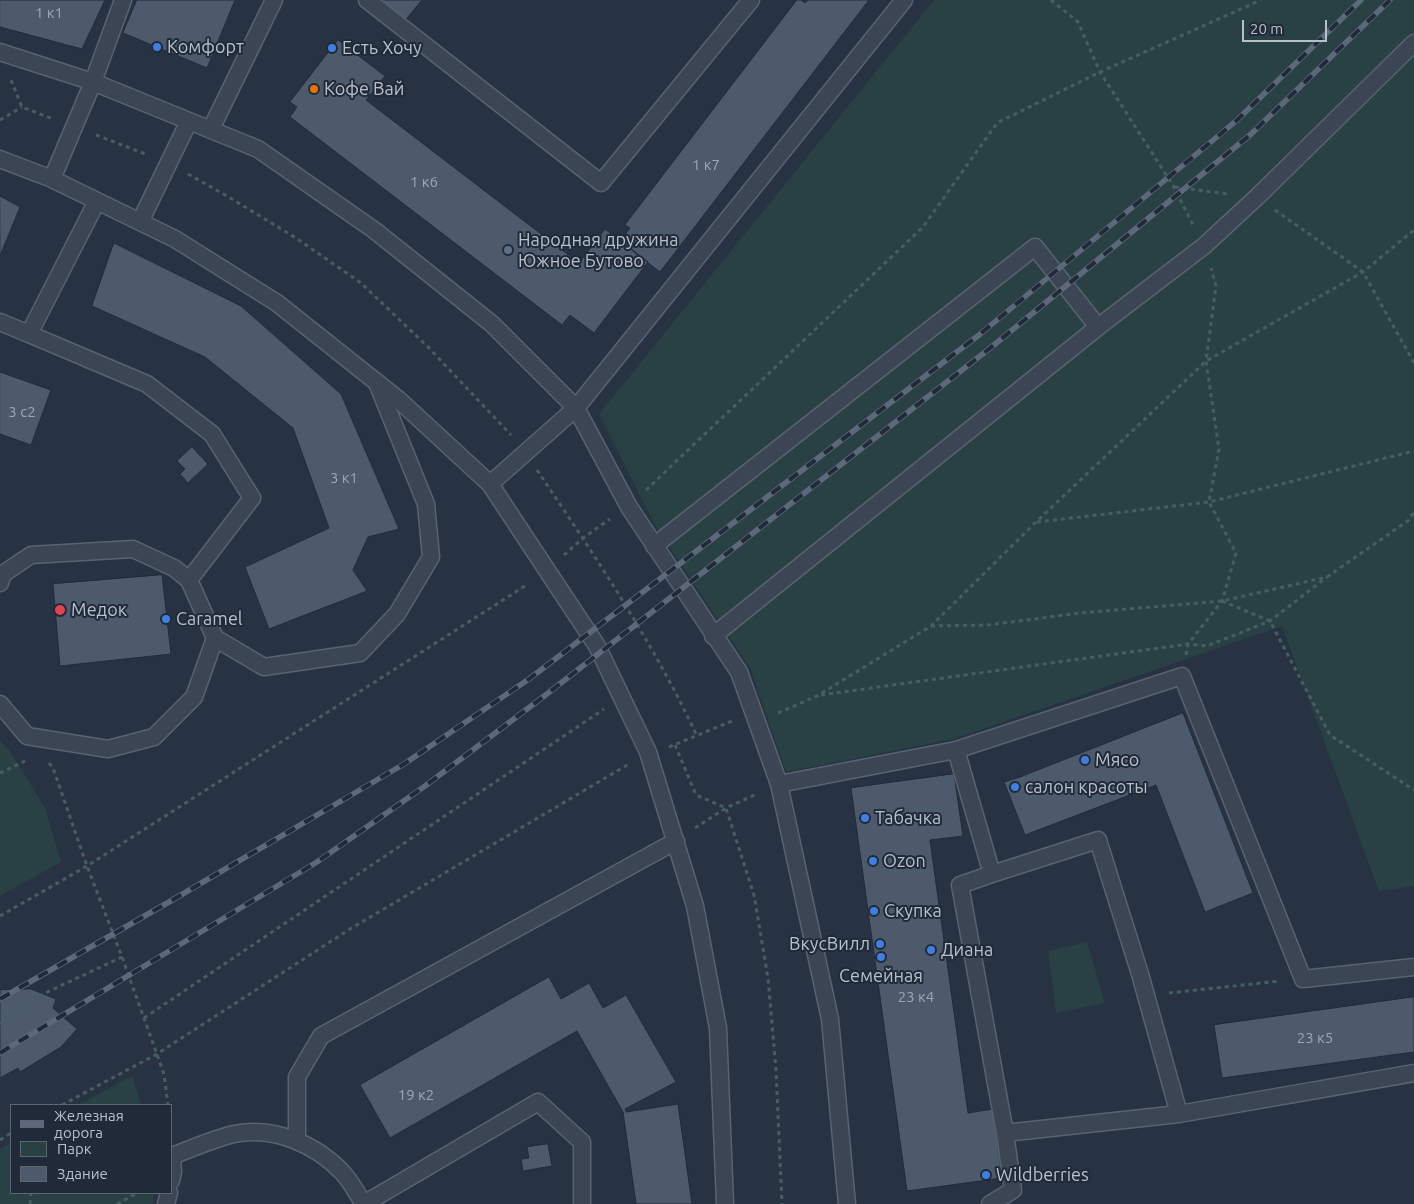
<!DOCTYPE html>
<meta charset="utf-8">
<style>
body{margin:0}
#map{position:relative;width:1414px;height:1204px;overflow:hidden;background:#273343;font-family:Ubuntu,sans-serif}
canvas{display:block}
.legend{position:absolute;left:10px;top:1104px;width:162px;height:90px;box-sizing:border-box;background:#202a38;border:1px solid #5d6673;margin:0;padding:6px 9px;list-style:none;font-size:15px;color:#b8c0cc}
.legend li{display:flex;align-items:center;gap:10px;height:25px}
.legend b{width:25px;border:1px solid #5d6673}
.scale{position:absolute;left:1242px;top:20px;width:85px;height:22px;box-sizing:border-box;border:2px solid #b8c0cc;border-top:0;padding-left:6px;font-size:15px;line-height:18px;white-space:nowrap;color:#b8c0cc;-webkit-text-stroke:4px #202a38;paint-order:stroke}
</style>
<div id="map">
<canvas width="1414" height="1204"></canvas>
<ul class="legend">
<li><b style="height:6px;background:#5d697a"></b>Железная дорога</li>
<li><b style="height:14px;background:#294144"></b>Парк</li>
<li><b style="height:14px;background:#4d5a6c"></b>Здание</li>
</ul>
<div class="scale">20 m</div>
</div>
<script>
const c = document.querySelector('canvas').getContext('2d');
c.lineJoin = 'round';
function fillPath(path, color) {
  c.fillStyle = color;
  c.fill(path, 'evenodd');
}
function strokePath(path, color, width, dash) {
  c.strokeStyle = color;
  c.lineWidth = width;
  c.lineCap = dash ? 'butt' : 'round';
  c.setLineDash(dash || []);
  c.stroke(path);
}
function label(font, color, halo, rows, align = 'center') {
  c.font = font + ' Ubuntu,sans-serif';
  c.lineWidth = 4;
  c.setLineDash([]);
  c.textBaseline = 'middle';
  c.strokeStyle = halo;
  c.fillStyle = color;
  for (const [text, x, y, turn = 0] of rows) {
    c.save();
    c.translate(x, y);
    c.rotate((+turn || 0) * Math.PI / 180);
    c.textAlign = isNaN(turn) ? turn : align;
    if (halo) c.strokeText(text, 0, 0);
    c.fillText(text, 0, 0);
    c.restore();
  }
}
const green = new Path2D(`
 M934,0H1414V886L1379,891L1282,626L954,739L786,772L750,668L655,525L599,414Z
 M0,740L10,751L45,808L61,862L0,896Z
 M1087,942L1105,1003L1056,1013L1048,951Z
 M132,1076L141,1105H78Z
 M11,1143V1193H154L153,1204H0V1149Z`);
const building = new Path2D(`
 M0,0H105L82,49L0,27Z
 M137,0H235L207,68L123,33Z
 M375,0H422L403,23Z
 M797,0H801L805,3L808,0H869L660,272L620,241L630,228L625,225Z
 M338,40L385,76L366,100L579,263L605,229L648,262L594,333L570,315L562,325L290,117L297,107L290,102Z
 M0,196L20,207L0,256Z
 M114,243L241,306L341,394L399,529L368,537L353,570L367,591L269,629L245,567L329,528L293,428L205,357L92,306Z
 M0,372L51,390L31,445L0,434Z
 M192,447L208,464L188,483L180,474L185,469L177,461Z
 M162,575L171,654L60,666L53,584Z
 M1183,713L1253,893L1205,912L1156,785L1025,835L1004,782L1020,777Z
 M954,774L963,836L930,840L968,1113L993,1109L1002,1178L907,1191L851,788Z
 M549,977L561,999L589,983L603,1008L626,995L676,1082L625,1109L626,1112L678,1104L692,1204H636L623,1112L577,1031L390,1138L360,1085Z
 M31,989L56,999L53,1008L77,1029L61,1047L20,1072L18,1068L0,1078V990Z
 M1414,997V1052L1222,1078L1214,1025Z
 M548,1144L552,1166L523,1171L521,1159L529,1158L527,1147Z`);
const path = new Path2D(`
 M1051,0L1078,22L1100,72L1174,187L1193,225
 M11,80L22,107L53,119
 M0,120L22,107
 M96,135L148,155
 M188,174L227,196L296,238L361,283L428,347L511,435
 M1175,187L1228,194
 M1275,210L1363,272L1414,363
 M537,470C595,556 653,642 697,736
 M646,490L923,227L997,123L1100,72L1261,0
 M1037,522L1209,502L1414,451
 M564,555L583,538L610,519
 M1222,601L1270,621L1330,735L1414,790
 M931,626L988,625L1080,613L1222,601L1327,577L1409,520L1414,512
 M1186,655L1188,644L1222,601L1236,553L1209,502L1219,449L1206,361L1216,286L1211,268
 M821,695L1188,644L1207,646L1270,621L1327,577
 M778,713L817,696L931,626L1036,522L1206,361L1363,272L1414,230
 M675,745L696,795L726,808L754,895L768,978L776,1070L782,1204
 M669,747L732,721
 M49,763L53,768L87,866L122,957L164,1074L168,1105
 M0,773L27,760
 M695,828L726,808L757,794
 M0,916L87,866L528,584
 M1169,993L1280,981
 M144,1018L604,709
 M0,1024L43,994L122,957
 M62,1105L157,1054L350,929L629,764
 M0,1140L11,1133
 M30,1204L31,1193
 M117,1204L137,1193`);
const service = new Path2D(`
 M367,0L601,183L751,0
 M0,52L93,82L258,149L374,230L492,324L576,408L629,507L739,672L779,784L830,1019L847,1204
 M211,129L274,0
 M0,159L52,179L175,239L277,303L399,400L490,484L597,646L648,752L695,906L718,1028L725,1204
 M52,179L93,82L123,0
 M140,222L189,121
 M0,322L29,334L97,201
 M490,484L576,408L904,0
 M654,546L1035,247L1098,327
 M0,583L3,574L31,555L133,549L174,568L189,580
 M713,636L1098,327L1204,246L1257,197L1414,43
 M215,638L264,667L360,653L397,614L431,557L426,504L377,383
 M0,704L27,736L108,749L154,737L194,697L215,638L189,580L252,498L212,434L147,384L29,334
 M956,750L992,874L1098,840L1140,974L1179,1114L1005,1133L960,885L992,874
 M779,784L956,750L1182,676L1303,979L1414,967
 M1179,1114L1414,1073
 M297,1140V1077L321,1036L676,841
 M171,1181L173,1172L172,1156C193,1148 213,1139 234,1134C274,1126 315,1144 342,1172C351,1181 357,1194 364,1204L538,1102L582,1142V1204
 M166,1204L169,1193
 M990,1204L1013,1190L1005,1133`);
const rail = new Path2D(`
 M0,999L169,902L404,764L529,679L979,335L1236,121L1361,0
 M0,1053L317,862L425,786L543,697L989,349L1250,135L1390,0`);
const markers = [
 [157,47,5,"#3f7fe0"],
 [332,48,5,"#3f7fe0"],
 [314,89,5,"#e8710a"],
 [508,250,5,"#5c6f8a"],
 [60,610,6,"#e0444e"],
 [166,619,5,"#3f7fe0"],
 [1085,760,5,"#3f7fe0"],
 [1015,787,5,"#3f7fe0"],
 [865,818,5,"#3f7fe0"],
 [873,861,5,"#3f7fe0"],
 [874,911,5,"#3f7fe0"],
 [880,944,5,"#3f7fe0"],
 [931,950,5,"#3f7fe0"],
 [881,957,5,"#3f7fe0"],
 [986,1175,5,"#3f7fe0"]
];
const numberNames = [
 ["1 к1",49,13],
 ["1 к7",706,165],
 ["1 к6",424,182],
 ["3 с2",22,412],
 ["3 к1",344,478],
 ["23 к4",916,997],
 ["23 к5",1315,1038],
 ["19 к2",416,1095]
];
const poiNames = [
 ["Комфорт",167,47],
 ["Есть Хочу",342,48],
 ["Кофе Вай",324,89],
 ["Народная дружина",518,240],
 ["Южное Бутово",518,261],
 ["Медок",71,610],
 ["Caramel",176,619],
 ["Мясо",1095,760],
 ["салон красоты",1025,787],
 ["Табачка",875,818],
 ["Ozon",883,861],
 ["Скупка",884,911],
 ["ВкусВилл",870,944,"right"],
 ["Диана",941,950],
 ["Семейная",881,976,"center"],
 ["Wildberries",996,1175]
];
fillPath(green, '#294144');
fillPath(building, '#4d5a6c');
strokePath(building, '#222c3a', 1);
strokePath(service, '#596370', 19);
strokePath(path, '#475e60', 3, [4, 4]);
strokePath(service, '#3b4553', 16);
strokePath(rail, '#5d697a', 5.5);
strokePath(rail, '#202a38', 4, [11]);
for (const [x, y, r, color] of markers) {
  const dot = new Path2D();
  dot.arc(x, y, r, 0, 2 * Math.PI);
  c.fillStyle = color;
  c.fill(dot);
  strokePath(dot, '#202a38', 2);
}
label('15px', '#9da6b4', null, numberNames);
label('18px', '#b8c0cc', '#202a38', poiNames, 'left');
</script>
